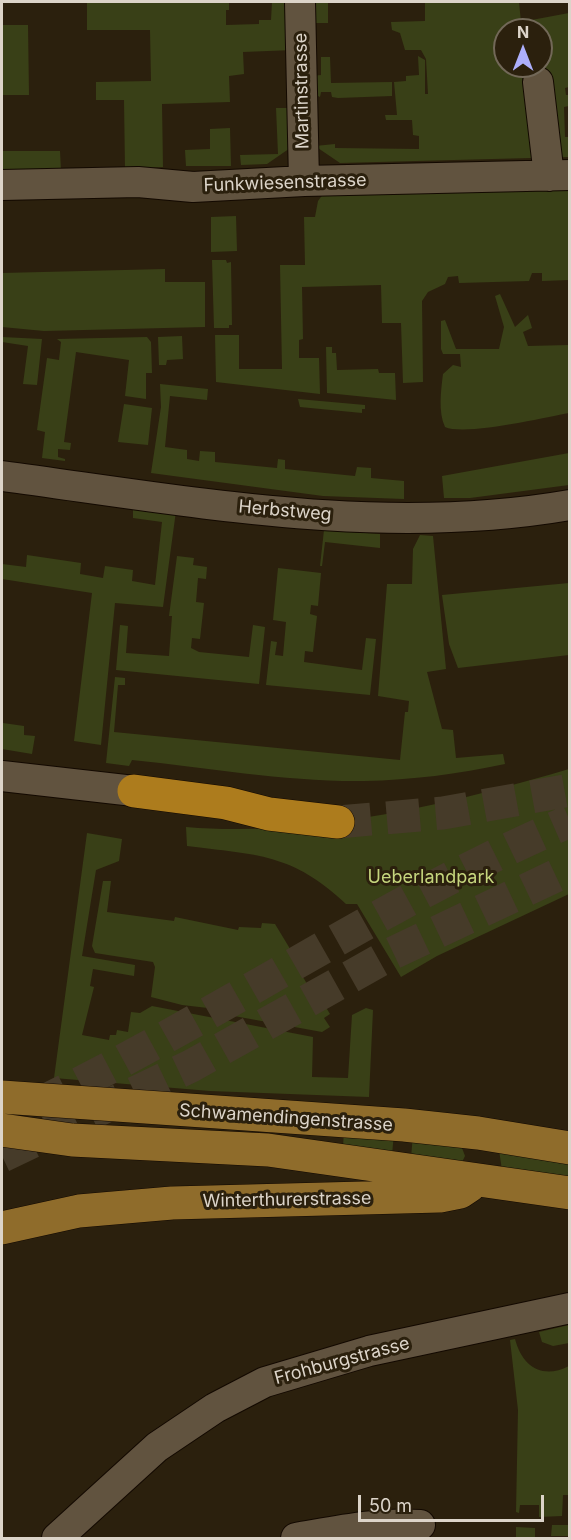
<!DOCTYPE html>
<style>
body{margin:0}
#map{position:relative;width:571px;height:1540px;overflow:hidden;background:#2b200d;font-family:Inter,sans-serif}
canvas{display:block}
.frame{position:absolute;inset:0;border:3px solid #dcd4c9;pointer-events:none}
.north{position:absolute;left:493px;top:18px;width:60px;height:60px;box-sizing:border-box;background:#2b200d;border:2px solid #726858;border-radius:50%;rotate:0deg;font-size:16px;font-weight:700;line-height:24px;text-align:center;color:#dcd4c9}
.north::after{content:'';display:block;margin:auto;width:21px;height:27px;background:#adaffb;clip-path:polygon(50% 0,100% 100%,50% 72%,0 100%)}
.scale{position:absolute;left:358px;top:1495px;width:186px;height:27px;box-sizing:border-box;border:3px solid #dcd4c9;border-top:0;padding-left:8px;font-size:18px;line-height:21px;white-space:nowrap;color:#dcd4c9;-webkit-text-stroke:4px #2b200d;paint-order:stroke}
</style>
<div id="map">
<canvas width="571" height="1540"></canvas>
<div class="frame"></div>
<div class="north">N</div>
<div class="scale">50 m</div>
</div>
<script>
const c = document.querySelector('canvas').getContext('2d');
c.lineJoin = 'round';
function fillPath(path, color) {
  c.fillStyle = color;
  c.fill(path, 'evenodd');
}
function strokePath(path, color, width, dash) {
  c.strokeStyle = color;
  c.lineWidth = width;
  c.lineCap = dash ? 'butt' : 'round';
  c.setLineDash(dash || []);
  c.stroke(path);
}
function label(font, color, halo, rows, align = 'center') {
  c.font = font + ' Inter,sans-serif';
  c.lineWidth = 6;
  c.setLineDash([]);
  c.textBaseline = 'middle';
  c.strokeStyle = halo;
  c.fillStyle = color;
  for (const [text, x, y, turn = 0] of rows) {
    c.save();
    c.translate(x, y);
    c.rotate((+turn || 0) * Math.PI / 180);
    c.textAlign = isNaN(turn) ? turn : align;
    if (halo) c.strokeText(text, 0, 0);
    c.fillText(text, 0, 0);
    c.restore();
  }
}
const green = new Path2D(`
 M87,2H229V10H226V25L259,24V20H271L272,2H292L293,50L243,52L244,74L229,76L230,102L162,104L163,167L125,169L124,100H96V82L151,81L150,30H87Z
 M311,2H328V23H312Z
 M425,2H519L521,22L569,13V87L565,88L566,95H569V106L564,107L565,137H569V157L340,163L315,146L335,144V148L419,149V136L413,135L412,120H386L385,115H397L394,82L406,81V76L419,75L418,56L425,60V94H428L426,59L421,50H405L400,33L392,30L391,22L425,21ZM505,30H541V66H505Z
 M2,25H28L29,95H2Z
 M321,57H330L331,83L392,82V96L338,98L332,97L331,92H321L320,97L314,94L312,76L321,75Z
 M276,108H294L293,146L267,164L241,165L240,155L278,154Z
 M230,128L231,166H186L185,150L210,149V129Z
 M2,151H60L61,171L2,172Z
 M569,185V280L542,281V273H532L529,281L459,283L458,276L448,277L445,284L428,292L422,301L423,382L403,383L401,323H382L381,285L302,287L303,339L299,340V358H319L320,394L216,382L215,335H239V369H282L280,265H305L304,217H315L318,201L326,190Z
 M236,216L237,251L211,252V217Z
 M212,260H226L227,263L231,262L232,325H229V328H214Z
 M165,269V282H205V327L44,331L2,327V273Z
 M500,294L515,327L528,315L532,328L523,332L528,346L569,345V413C543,418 465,436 445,427C438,412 441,390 443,374L453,365L461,367L460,354H443L441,349V321L445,320L456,349H499L504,327L495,296Z
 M182,336L183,359L167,360L166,365H159L158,337Z
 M2,337L42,339L37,385L23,384L28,346L2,342Z
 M147,337L151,342L152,373H146V399L125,396L129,360L76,352L64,442L71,443L70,450L58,449V457L65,459V461L42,458L45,432L37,430L47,358L59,360L61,342L57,339Z
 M326,347H332V353H336L337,370L378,369L379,373H395L396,400L327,393Z
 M160,384L208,389L207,400L170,396L165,447L187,450V459L199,461L200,451L215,452V462L277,468L278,459L285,460V469L355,476L357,467L371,468V478L404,481V499L323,496L151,473L161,407Z
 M298,399L365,405V409H362V413L300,407Z
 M124,404L152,408L148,445L118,442Z
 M569,453V485L470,498H444L442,476Z
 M133,506L176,511L163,607L115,603L101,745L74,741L92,593L2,579V564L26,567L27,555L81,563L80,574L103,578L105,566L133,570L132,581L155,585L162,522L133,518Z
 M324,530L380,534V548L325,542L322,566H320Z
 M420,535L433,536L446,669L427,672L442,729L453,730L456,758L503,754L505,764C458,774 412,780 364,781C288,782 209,768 132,760L129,766L106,763L115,677L125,678V685H118L114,732L400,760L405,712H408L409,701L378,696L387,584H412L413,549Z
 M177,556L194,558L193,565L207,567L206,579L198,578L196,602L204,603L200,639L192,638L191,648L199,652L249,657L253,625L265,627L259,684L116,670L120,625L128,626L126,653L169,656L172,616H169Z
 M278,568L321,573L318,606L311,605L310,614L317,616L313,652L305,651L304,662L362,670L366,638L376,639L370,695L266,685L271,641L277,642L275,655L283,656L286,622L273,620Z
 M569,583V655L458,668L449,644L442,595Z
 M3,723L24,726V735L35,736L32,754L2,749Z
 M569,769V894L437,956L401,977L357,904H346C292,853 257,855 187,846L186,827C309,838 451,804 569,769Z
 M87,833L122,839L119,861L96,870L82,956L135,965L134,976L93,969L90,986L94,987L82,1035L109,1040L110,1035H116L117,1030L128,1032L131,1012L140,1013L152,1006L313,1037L312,1077L348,1078L352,1015L366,1008L373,1010L369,1097L210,1091L54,1078Z
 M103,881H111L107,912L174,921L175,917L238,930L239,927L261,928L262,923L275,924L295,957L292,959L315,997L319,996L330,1014L324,1018L330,1027L322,1032L234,1016L232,1004L209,1005L208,1008L182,1005L151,997L155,967L153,962L95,953L92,946Z
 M344,1130L394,1133L392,1155L343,1147Z
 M413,1134L462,1148L465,1156L462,1162L411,1158Z
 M499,1150L569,1155V1180L502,1170Z
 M569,1325V1343L553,1346L542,1342L539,1332Z
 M515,1339C522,1366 542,1380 569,1366V1495H563L562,1516L539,1517V1505H520L519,1513L516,1512L518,1410L510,1340Z
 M552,1525H569V1536H551Z
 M516,1527L535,1528V1538H516Z`);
const highwayTunnel = new Path2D(`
 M338,822L443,813L570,790
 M36,1105C218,1017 384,901 570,821
 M2,1156L191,1066L393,953L570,869`);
const minor = new Path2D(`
 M300,2L304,181
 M538,82L549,176
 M2,185L138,182L193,187L304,181L570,175
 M2,476C190,501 380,538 570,505
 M2,776L134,791
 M57,1538L157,1447L215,1408L265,1382L369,1351L570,1308
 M296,1538C337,1531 377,1522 420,1525`);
const major = new Path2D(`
 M2,1097L404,1125L478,1133L570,1148
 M2,1130L72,1140L268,1150L570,1193
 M2,1228L79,1211L172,1203L440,1196L460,1192L469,1186`);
const highway = new Path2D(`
 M134,791L226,803L269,814L338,822`);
const streetNames = [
 ["Martinstrasse",302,91,-91],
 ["Funkwiesenstrasse",285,183,-2],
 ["Herbstweg",285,511,5],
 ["Schwamendingenstrasse",286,1118,4],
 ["Winterthurerstrasse",287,1200,-1],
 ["Frohburgstrasse",342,1361,-15]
];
const parkNames = [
 ["Ueberlandpark",431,878]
];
fillPath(green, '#394017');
strokePath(highwayTunnel, '#463b29', 33, [33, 16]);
strokePath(minor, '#130900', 32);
strokePath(major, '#130900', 34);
strokePath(highway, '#130900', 34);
strokePath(minor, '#61533f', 30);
strokePath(major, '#8f6c2b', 33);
strokePath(highway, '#ad7c1d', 33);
label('18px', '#dcd4c9', '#2b200d', streetNames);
label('18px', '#c5d57d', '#2b200d', parkNames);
</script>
